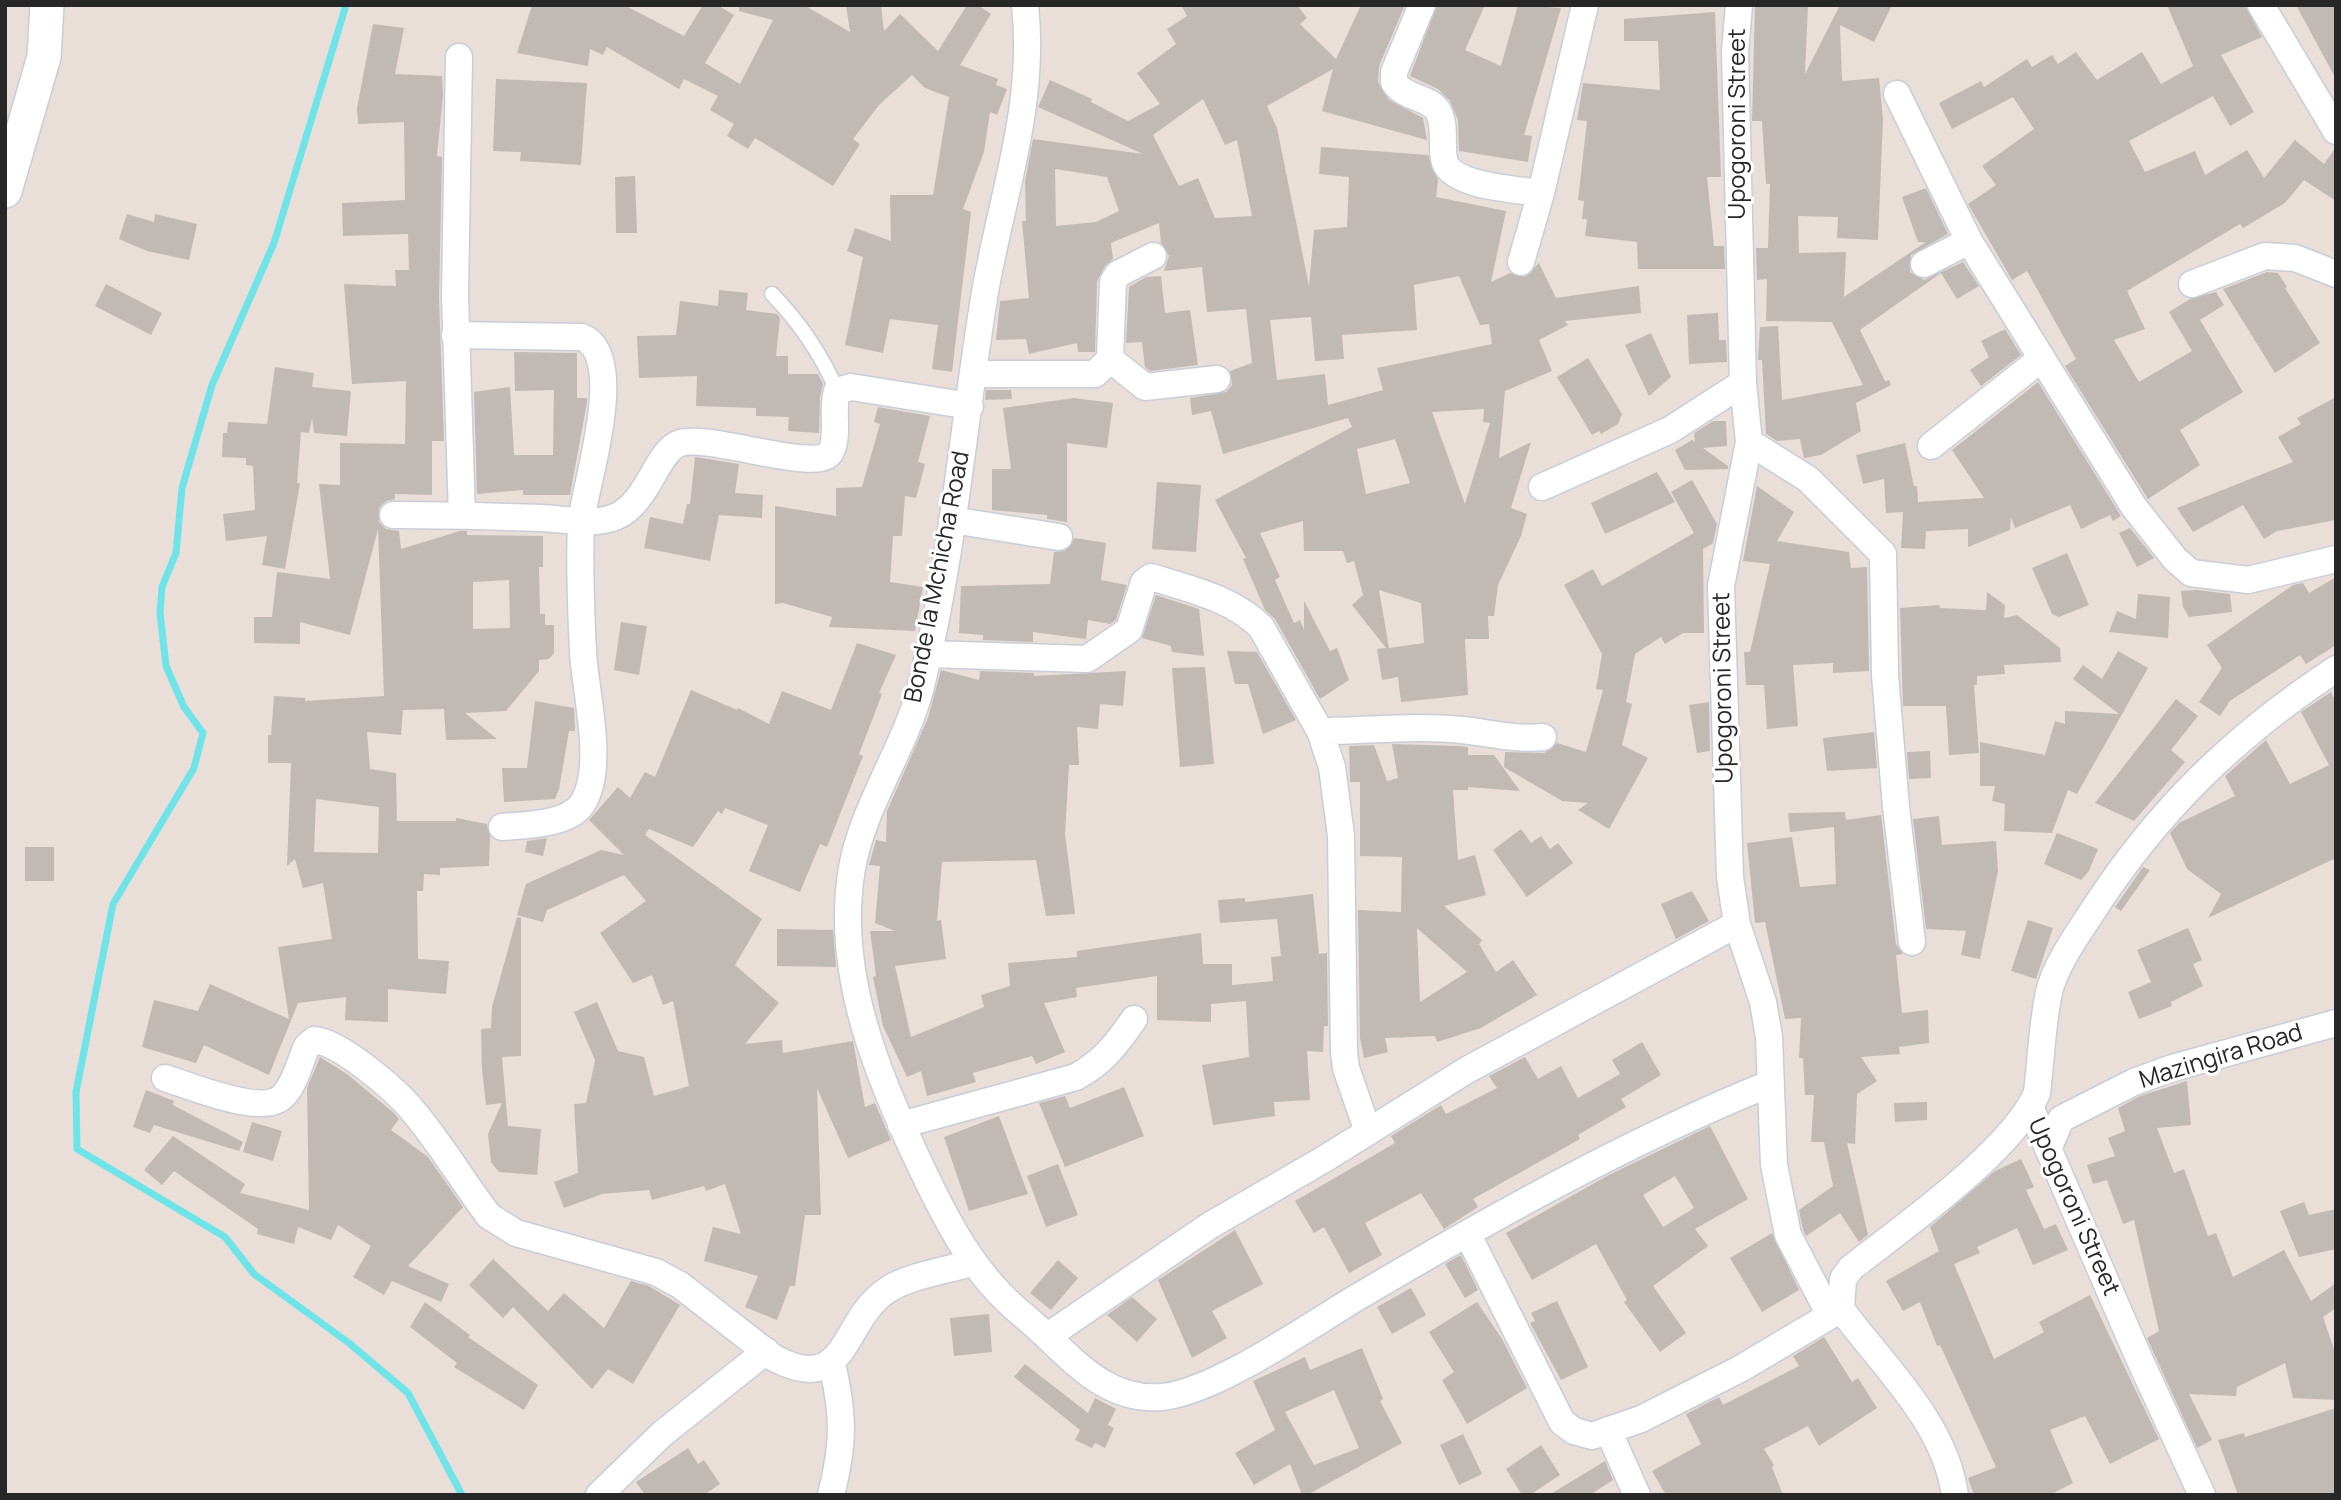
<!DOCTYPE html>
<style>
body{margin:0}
#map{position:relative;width:2341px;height:1500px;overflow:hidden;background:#e9ded8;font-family:Manrope,sans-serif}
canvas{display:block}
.frame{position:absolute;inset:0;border:7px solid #272727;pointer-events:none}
</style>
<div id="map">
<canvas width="2341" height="1500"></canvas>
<div class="frame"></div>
</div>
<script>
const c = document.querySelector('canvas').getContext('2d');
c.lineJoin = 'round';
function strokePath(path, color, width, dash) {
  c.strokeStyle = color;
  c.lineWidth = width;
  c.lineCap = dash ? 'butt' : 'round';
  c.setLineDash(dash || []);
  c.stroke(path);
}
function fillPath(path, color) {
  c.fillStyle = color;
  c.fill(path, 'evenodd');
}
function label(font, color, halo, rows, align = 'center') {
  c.font = font + ' Manrope,sans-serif';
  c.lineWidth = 6;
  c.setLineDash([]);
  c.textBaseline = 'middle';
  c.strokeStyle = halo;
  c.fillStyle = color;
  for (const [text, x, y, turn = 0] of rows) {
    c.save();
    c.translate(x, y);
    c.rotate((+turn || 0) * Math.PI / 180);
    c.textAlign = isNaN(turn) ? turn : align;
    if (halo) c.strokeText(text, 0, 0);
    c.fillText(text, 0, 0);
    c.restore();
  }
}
const stream = new Path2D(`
 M346,5L274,243L212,385L182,488L176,553L162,587L160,613L166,666L184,707L203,733L194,768L113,904L76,1092L77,1149L225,1237L254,1274L349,1343L408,1393L462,1495`);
const building = new Path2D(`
 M532,5H624L684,36L703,5H717L734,15L705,63L740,84L773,20L739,11V5H804L850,32L846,5H881L884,31L900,14L938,51L967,5H978L991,14L960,65L998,79L996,85L1007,89L997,115L990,112L984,152L963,209L971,212L952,372L932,369L938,325L890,319L883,353L845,345L863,257L847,251L855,228L891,241L890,195H933L949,97L925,88L912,75L879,105L853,139L860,144L833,186L755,138L748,149L727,136L734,124L710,110L718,96L684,79L679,89L607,47L603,55L590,49L588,66L517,53Z
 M1181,5H1297L1307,18L1300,24L1336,59L1361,5H1405L1379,66L1378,82L1389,100L1423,118L1427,140L1322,111L1333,69L1267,106L1277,128L1309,286L1314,230L1347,227L1349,177L1319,174L1321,147L1428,155L1438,180L1436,197L1506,211L1491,282L1510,273L1525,277L1539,263L1556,298L1639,286L1641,313L1565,321L1568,325L1539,340L1552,371L1505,391L1499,458L1531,442L1511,508L1527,514L1521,536L1498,585L1494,616H1488L1489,639H1465L1468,695L1401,702L1398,677L1382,680L1377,649L1386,648L1352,605L1363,595L1354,561L1347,563L1343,551H1304L1303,521L1260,533L1280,577L1275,580L1294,623L1300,620L1304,630V601L1330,651L1337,648L1349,680L1320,699L1275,619L1265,610L1243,559L1246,558L1215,500L1352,427L1348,418L1223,454L1211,411L1192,415L1190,398L1226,392L1232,385L1230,371L1252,363L1246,309L1207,312L1202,267L1164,271L1169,256L1161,243L1159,223L1111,243L1113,259L1105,266L1097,281L1095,352H1078L1077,343L1029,354L1026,339L996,340L1000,301L1029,298L1022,221H1026L1025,181L1033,139L1143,154L1038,107L1050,80L1092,99L1091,102L1128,121L1160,104L1137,73L1176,44L1167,29L1187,16ZM1203,99L1225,145L1237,140L1252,216L1215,218L1198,178L1179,186L1153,135ZM1055,169L1107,177L1119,211L1096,222L1056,226ZM1459,276L1480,325L1489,324L1492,344L1377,368L1383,390L1328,405L1325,374L1277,380L1270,320L1311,317L1315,361L1344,359L1342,335L1417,330L1414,285ZM1484,409L1483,422L1490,423L1465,504L1432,412ZM1395,439L1410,483L1366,494L1357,449ZM1379,590L1421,603L1424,643L1389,648Z
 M1437,5H1485L1465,50L1501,66L1518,5L1561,8L1524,135L1532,136L1528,162L1459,151L1458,120L1450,101L1438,89L1410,76Z
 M1755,5H1808L1805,74L1840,5H1892L1874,42L1840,25L1842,81L1879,78L1883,119L1878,240L1837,238L1838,217L1798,216L1799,253L1846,252L1844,297L1926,242H1918L1902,197L1926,188L1948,234L1911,255L1910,272L1924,280L1963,262L1979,286L1957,299L1941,273L1860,330L1885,381L1889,380L1891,385L1856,403L1861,431L1821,455L1804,458L1800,439L1777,441L1766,434L1762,360H1758L1760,327L1778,326L1782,400L1863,385L1832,322L1766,321L1767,279L1757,280L1756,248H1768L1770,184H1766L1762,121H1752Z
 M2167,5H2245L2262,37L2221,55L2254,112L2230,126L2213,96L2129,141L2145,172L2195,151L2205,175L2247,150L2264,178L2295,140L2324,164L2336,147V201L2304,180L2285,203L2243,228L2240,224L2127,291L2145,329L2114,340L2139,382L2192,351L2169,312L2190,299L2216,292L2224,305L2200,320L2243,392L2180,430L2200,465L2148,499L2065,366L2076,359L2027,271L2012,280L1968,204L1996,185L1982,166L2034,129L2013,97L1952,129L1939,103L1981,81L1984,87L2027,59L2032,67L2052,55L2058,64L2076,52L2097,80L2142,52L2161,84L2193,66Z
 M2296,5H2336V79Z
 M1715,12L1721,177H1707L1714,246H1724L1725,269H1638L1637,242L1585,236L1587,219H1582L1584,201L1578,200L1587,121L1577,120L1583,83L1660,90L1658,41H1624V19Z
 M373,24L404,28L395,74L442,76L443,95L437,156L442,157L439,298L444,441H432V495L395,494V499L386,501L379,508V522L386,529L399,531L401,549L460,531H467V535L543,536V567H539L540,614H545V625H554V653L549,659L539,660V671L506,711L465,713L497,739L446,740L444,709L403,710L401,735L367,732L370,769L396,773L397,821H456V818L487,824L490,837L489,866L440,868V875L424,874L423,891H417L418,959L449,961L446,994L388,989V1022L345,1020L346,997L298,1003L269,1075L204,1045L196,1063L142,1047L154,1000L198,1011L210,984L289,1019L278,947L332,939L323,883L303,888L295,859L287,866L291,763H268V735H271L274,696L305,698V701L384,696L378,529L350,635L300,622V644L254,643V617H272L277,572L330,579L319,484L340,485V443L405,444L406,381L352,384L344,284L396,286L395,270H409L408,234L343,236L342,203L405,200L404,122L358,124L357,108ZM509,580L510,628L473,629V582ZM316,799L379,807L378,853L314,852Z
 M496,79L587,83L581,165L520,161L521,152L493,151Z
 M635,176L637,233H616L615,177Z
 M127,214L154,222L155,214L197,224L189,260L147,251L119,239Z
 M2267,272L2278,273L2287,287L2285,288L2320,343L2275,373L2223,289Z
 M1161,276L1165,313L1190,310L1198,365L1150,371L1145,367L1142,342L1126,343L1129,287L1146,277Z
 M106,284L162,313L151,335L95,306Z
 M719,290L748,293L746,310L777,314L780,318L776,356H788V374H818L823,384L820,397L819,433L788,431L789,417L756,416V408L696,406L697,376L639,378L637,336L676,335L680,301L718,306Z
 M1718,313L1719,340H1726L1727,362L1689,364L1687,315Z
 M2005,329L2021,355L1981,386L1970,370L1989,357L1981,341Z
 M1651,333L1671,377L1649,396L1625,345Z
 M514,352L577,353V398H587V402L570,495H523V490L477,494L474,392L510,387L514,455H553L554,390L515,391Z
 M1588,358L1622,414L1618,424L1601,434L1599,431L1592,435L1557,377Z
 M275,367L314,373L312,387L351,391L347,436L314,433L312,418L309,433L301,432L297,483H300L285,569L262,565L267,536L226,541L223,514L255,510L253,466L246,465V458L222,457L223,433H227L228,422L267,424Z
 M2038,382L2121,516L2113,521L2110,515L2081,529L2070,505L2015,528L2011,517L2010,530L1968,547V529L1926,531L1925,549L1901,548L1903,512L1886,513L1884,479L1863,484L1856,455L1905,443L1914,486H1917L1918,502L1984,498L1952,450Z
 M986,390H1011L1012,399L985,400Z
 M2336,397V520L2277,531L2264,539L2243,505L2193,532L2177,508L2293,462L2278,437L2301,424L2297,418Z
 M1074,398L1113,403L1107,448L1067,443V522L1047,519V515L992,510V469H1011L1003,408Z
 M878,407L930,416L918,462L925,464L916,498L905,496L902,536H893L890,582L923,587L915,631L829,627L832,617L783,603L775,604V506L836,516V488L862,487L880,424L874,422Z
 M1713,421H1726L1727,446L1703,448L1728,466V469L1685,470L1675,450L1692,440L1695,442L1694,433Z
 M695,457L739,464L735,493L763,495L762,518L719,515L710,561L644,548L650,517L683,524L687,504H690Z
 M1657,472L1675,502L1605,534L1591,503Z
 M1692,480L1717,524L1713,543L1703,549L1704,633H1683L1665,644L1661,637L1635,654L1626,702L1632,704L1622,745L1648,758L1609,829L1578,810L1588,803L1562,801L1504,767L1505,752L1544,753L1557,743L1586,752L1603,690L1596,689L1602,654L1564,585L1593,569L1602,586L1694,533L1671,492Z
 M1157,482L1201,485L1196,552L1152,549Z
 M1757,486L1794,512L1777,541L1849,552L1851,568L1867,567L1869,671L1833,673V663L1793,665L1798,726L1767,729L1764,685H1746L1744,652H1750L1770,564L1743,561Z
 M2130,528L2154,558L2137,567L2119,533Z
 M1075,538L1106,543L1101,580L1127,585L1116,620L1110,624L1088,620L1086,639L1033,632V642L983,640V635L959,633L961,586L1050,584L1054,552L1065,551Z
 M2067,553L2089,605L2059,617L2052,614L2032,568Z
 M2336,577V645L2306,664L2300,655L2230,701L2220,716L2199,702L2222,668L2207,645L2293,585L2303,583L2309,593Z
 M2197,590L2230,594L2232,612L2189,617L2183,607L2181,591Z
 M1987,592L2005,605L2004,618L2017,615L2060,648L2061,662L2004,665L2005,674L1977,676V685H1974L1979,753L1949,755L1946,706H1903L1900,608L1939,605L1940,608L1986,610Z
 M2138,594L2170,597L2168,638L2109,632L2117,611L2136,619Z
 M1156,595L1199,609L1204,656L1172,652L1171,646L1142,638Z
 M621,622L647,626L639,675L614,670Z
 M857,643L896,655L879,693L882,694L859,754L863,756L827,847L820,844L800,892L749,871L768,825L725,808L722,814L718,811L693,847L649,829L645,835L762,919L735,965L779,1003L745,1044L782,1040L783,1053L853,1041L865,1107L875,1103L891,1140L848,1158L817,1088L821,1215H805L795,1286H790L777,1320L745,1307L758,1276L704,1261L713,1227L741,1234L725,1184L706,1191L704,1186L652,1200L649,1190L602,1194L564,1208L554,1182L578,1173L574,1104L586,1103L595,1060L574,1012L597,1002L618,1051L644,1057L654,1096L689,1086L673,1001L663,1005L652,975L633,983L600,933L646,901L624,875L547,910L543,922L517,915L526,884L601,850L624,855L589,820L618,787L630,798L645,772L655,777L691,690L737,710L738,708L769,724L782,691L831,710Z
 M1227,651L1257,652L1296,720L1263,734L1248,684H1235Z
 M2118,651L2148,668L2077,794L2068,790L2052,833L2004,831L2005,804L1992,801L1995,786H1980V742L2045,755L2055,721L2065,724V711L2119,714L2073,679L2083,665L2102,679Z
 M1205,667L1214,764L1180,767L1172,668Z
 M941,670L979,680L980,671L1034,673V676L1126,671L1123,706L1100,704L1098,729L1077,727L1079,765H1069L1065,834L1075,914L1046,916L1036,860L942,862L937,921L941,920L946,959L895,966L911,1037L984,1007L981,995L1010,986L1008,963L1077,957V951L1201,933L1203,964H1232V985L1273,981L1271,957L1281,956L1277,919L1220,923L1218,900L1245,898V902L1313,894L1319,954L1327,953L1328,1026H1324L1323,1052L1307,1051L1310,1100L1274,1102L1275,1116L1213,1125L1202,1065L1249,1057L1246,1001L1211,1004V1022L1157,1020V976L1076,988L1077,997L1044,1003L1065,1052L1036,1064L1032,1056L973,1073L976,1082L927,1096L921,1071L907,1077L883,1026L873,977L876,976L870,931H895L875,923L880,866L869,865L876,840L886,842L887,811L928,718Z
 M2331,692L2336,702V858L2208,918L2221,894L2187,869L2170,833L2179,823L2235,796L2225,776L2266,740L2290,784L2329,765L2301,712Z
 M2176,699L2198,716L2171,750L2185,762L2134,821L2095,803Z
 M535,701L574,708L575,731H569L559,789L555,799L504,802L502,768H527Z
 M1709,702L1710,751L1697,753L1689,705Z
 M1874,732L1877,768L1827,771L1823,738Z
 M1392,744L1460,746L1468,747V755H1494L1520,791L1468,787V790H1453L1458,860L1475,855L1486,895L1444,906L1482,940L1479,944L1496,972L1513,960L1537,995L1481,1028L1437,1042L1435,1036L1385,1038L1388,1052L1364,1058L1360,1038L1358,910L1401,912L1402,857L1360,856V782H1350L1349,746L1374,745L1387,781L1398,778ZM1417,928L1467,972L1420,1002Z
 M1930,751L1931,778L1909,779L1907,752Z
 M1845,812L1846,820L1881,815L1896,944L1903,954L1896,955L1902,1013L1928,1010L1929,1043L1899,1047L1900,1054L1861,1057L1877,1081L1857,1094L1855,1144L1847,1143L1868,1235L1859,1242L1840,1213L1806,1236L1803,1230L1799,1210L1833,1186L1824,1142H1811L1814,1095H1805L1803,1058H1799L1801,1018L1785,1019L1765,922L1755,923L1747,843L1792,837L1800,887L1836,884L1834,827L1790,832L1788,813Z
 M1939,816L1942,845L1996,841L1998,871L1980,959L1961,955L1966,931L1926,929L1913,819Z
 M1521,829L1531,843L1541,836L1550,849L1558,843L1573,863L1527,897L1493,850Z
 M2057,833L2098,849L2089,871L2081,880L2044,864Z
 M547,838L543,856L525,852L527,841Z
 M25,847H54V881H25Z
 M2143,867L2150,870L2121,911L2115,907Z
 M1692,891L1709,921L1676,939L1661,904Z
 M517,917L521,918V1056L502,1057L508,1126L541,1129L537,1175L499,1172L491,1162L488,1134L502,1103L486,1105L482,1069L481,1029L491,1028L492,1007Z
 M2028,920L2053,928L2036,979L2011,971Z
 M2188,928L2202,960L2193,964L2203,986L2171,1002L2172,1006L2139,1019L2128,992L2151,982L2137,950Z
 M777,929L833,930L836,967L777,966Z
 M1642,1042L1661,1075L1621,1099L1626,1107L1578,1135L1580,1139L1473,1199L1478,1207L1444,1229L1421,1193L1365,1223L1382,1255L1349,1273L1324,1227L1314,1233L1295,1201L1395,1143L1391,1136L1441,1105L1446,1114L1497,1088L1489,1076L1525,1057L1538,1079L1561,1066L1578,1098L1620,1074L1612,1060Z
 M320,1057L347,1074L394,1113L399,1119L391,1130L428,1157L463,1207L408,1266L449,1284L441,1302L392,1281L384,1295L353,1277L371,1246L338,1225L331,1240L298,1227L294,1244L257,1234L258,1229L174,1171L162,1185L144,1170L173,1136L245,1184L240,1193L309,1210L307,1088Z
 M2187,1081L2191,1125L2157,1128L2174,1173L2184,1169L2208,1236L2216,1233L2233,1277L2284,1250L2311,1301L2336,1283V1308L2323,1317L2336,1355V1400L2293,1398L2285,1363L2237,1387L2236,1396L2189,1394L2212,1440L2197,1448L2147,1338L2159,1331L2134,1220L2123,1224L2107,1180L2093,1184L2087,1165L2115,1156L2108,1138L2125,1131L2118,1108L2140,1096Z
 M1124,1087L1144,1136L1065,1167L1039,1103L1065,1096L1070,1108Z
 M146,1090L174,1101L173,1105L243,1142L239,1151L154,1125L150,1133L133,1127Z
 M1927,1102V1120L1895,1122L1894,1103Z
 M999,1116L1028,1194L969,1211L944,1137Z
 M252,1122L282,1131L273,1161L243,1152Z
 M1710,1126L1748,1199L1695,1229L1708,1246L1653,1286L1686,1333L1660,1352L1624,1302L1627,1300L1596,1244L1532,1280L1506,1233L1607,1176ZM1675,1176L1694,1208L1663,1227L1643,1195Z
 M2021,1159L2034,1187L2026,1190L2044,1229L2056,1224L2068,1250L2033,1265L2017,1228L1977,1247L1980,1253L1954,1264L1994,1359L2044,1332L2039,1322L2090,1295L2159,1439L2110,1464L2085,1416L2050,1430L2073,1483L2050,1495H1974L1968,1478L1996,1467L1940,1345L1937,1346L1920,1302L1903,1311L1886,1281L1939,1251L1930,1227L1995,1171Z
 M1058,1164L1078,1215L1046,1227L1027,1176Z
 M2304,1202L2309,1215L2336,1209V1249L2299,1257L2280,1211Z
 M1235,1230L1263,1284L1212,1311L1227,1338L1192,1358L1158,1280Z
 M1772,1233L1799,1290L1762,1312L1730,1258Z
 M1461,1255L1478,1290L1465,1298L1445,1264Z
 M493,1259L548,1311L564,1293L604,1328L631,1281L649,1286L680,1305L633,1384L608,1369L592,1389L513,1307L503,1318L469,1285Z
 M1058,1260L1078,1278L1051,1310L1030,1293Z
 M1411,1288L1426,1315L1392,1334L1377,1307Z
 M1132,1297L1157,1319L1137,1342L1107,1315Z
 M1557,1301L1588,1367L1561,1380L1530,1323L1535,1321L1531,1313Z
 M425,1302L470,1335L468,1337L538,1385L524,1410L454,1367L457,1363L410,1327Z
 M1477,1302L1502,1339L1527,1388L1467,1424L1442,1380L1454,1372L1429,1332Z
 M989,1314L992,1352L954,1356L950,1318Z
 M1824,1337L1852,1382L1858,1378L1877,1408L1819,1446L1808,1426L1764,1449L1774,1465L1772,1467L1783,1495H1666L1652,1471L1701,1444L1686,1414L1719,1397L1723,1405L1799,1366L1793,1356Z
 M1362,1348L1383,1399L1380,1401L1402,1443L1307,1495H1302L1290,1464L1254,1485L1235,1453L1275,1430L1253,1381L1305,1357L1310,1370ZM1334,1390L1359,1448L1314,1465L1285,1412Z
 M1025,1364L1088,1413L1095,1398L1116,1409L1108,1425L1114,1428L1105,1448L1095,1443L1092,1448L1075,1440L1080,1430L1014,1377Z
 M2336,1408V1495H2238L2218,1440L2244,1433L2245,1437Z
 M1463,1434L1482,1474L1459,1485L1440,1445Z
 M1541,1445L1560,1475L1530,1495H1522L1506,1469Z
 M688,1448L698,1464L704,1460L720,1484L704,1495H645L636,1482Z
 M1605,1461L1613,1480L1590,1495H1549Z`);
const service = new Path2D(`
 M772,294C800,323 821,353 837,391`);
const minor = new Path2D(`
 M1025,5C1036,105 1002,195 985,292C963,425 953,560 920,690C904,749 862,809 852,868C834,973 878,1077 922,1169C948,1224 975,1276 1023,1315C1067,1351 1100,1402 1162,1397C1214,1392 1305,1329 1351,1301C1486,1221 1624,1143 1769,1084
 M1422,5L1394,72V82C1404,99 1429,96 1438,111C1446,125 1441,144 1444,159C1449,187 1516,189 1541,193
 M1739,5L1735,51L1743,383L1749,442L1721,586L1730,877L1737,924L1763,1002L1769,1037L1774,1165L1788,1235L1830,1315
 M2261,5L2336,131
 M459,57L455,296L462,516
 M1897,94L1969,241L2134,507L2175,559L2191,573L2248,580L2336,559
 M1521,262L1541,193L1585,5
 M1924,264L1969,241
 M2192,284L2265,256L2295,258L2336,274
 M455,335L582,337C629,357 584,486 581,524C579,565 581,610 583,652C585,692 606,768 582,804C568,825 525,825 502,827
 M1110,359L1145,387L1217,379
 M975,374H1095L1110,359L1113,282L1118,274L1153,256
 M1749,442L1808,479L1883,554L1885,675L1896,807L1912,942
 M1931,446L2042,358
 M1542,487L1670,430L1743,383
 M393,515C442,515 492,516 541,518C565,519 592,526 615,517C649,503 656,451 680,443C710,434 817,473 830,453C840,437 831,409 837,391L851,387L970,406
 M952,520L1059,537
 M928,654L1087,659L1129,630L1144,582L1151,577C1189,589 1232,598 1261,627L1320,731L1332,767L1341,836L1344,1052L1346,1068L1368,1132
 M1320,731C1367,731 1415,725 1462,730C1490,733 1515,740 1543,737
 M165,1078C191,1086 265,1118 284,1095C296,1082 300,1061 307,1046L314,1040C339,1041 397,1091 413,1111C441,1144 463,1182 489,1216L516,1233L656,1272L680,1285L774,1358C850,1398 840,1319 889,1289C909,1276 948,1270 971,1263
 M2031,1109L2138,1356L2202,1495
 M901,1125L1076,1077C1103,1062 1117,1044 1134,1019
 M2049,1147L2061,1119L2134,1082L2172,1068L2336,1023
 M1468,1235L1562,1422L1574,1431L1592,1436L1641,1419L1740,1369L1841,1309
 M1048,1336L1209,1226L1326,1158L1467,1070L1737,924
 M1608,1430L1637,1495
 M599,1495L662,1434L766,1351
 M831,1495C844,1443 844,1416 832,1364
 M1955,1495C1945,1422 1882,1365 1841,1309L1843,1279L1851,1268C1902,1228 2012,1151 2037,1093C2041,1060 2042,1025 2049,992C2056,964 2076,937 2092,912C2158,810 2234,736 2336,669`);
const tertiary = new Path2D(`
 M5,191L44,57L47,5`);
const streetNames = [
 ["Upogoroni Street",1738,124,-90],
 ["Bonde la Mchicha Road",938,577,-79],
 ["Upogoroni Street",1724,688,-91],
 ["Mazingira Road",2221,1057,-17],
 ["Upogoroni Street",2073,1207,66]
];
strokePath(stream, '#6ee4e9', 7);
fillPath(building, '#c1bab4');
strokePath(service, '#c7ced9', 17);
strokePath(minor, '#c7ced9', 29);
strokePath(tertiary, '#c7ced9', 36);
strokePath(service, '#fff', 14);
strokePath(minor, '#fff', 26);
strokePath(tertiary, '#fff', 33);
label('24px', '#272727', '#fff', streetNames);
</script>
